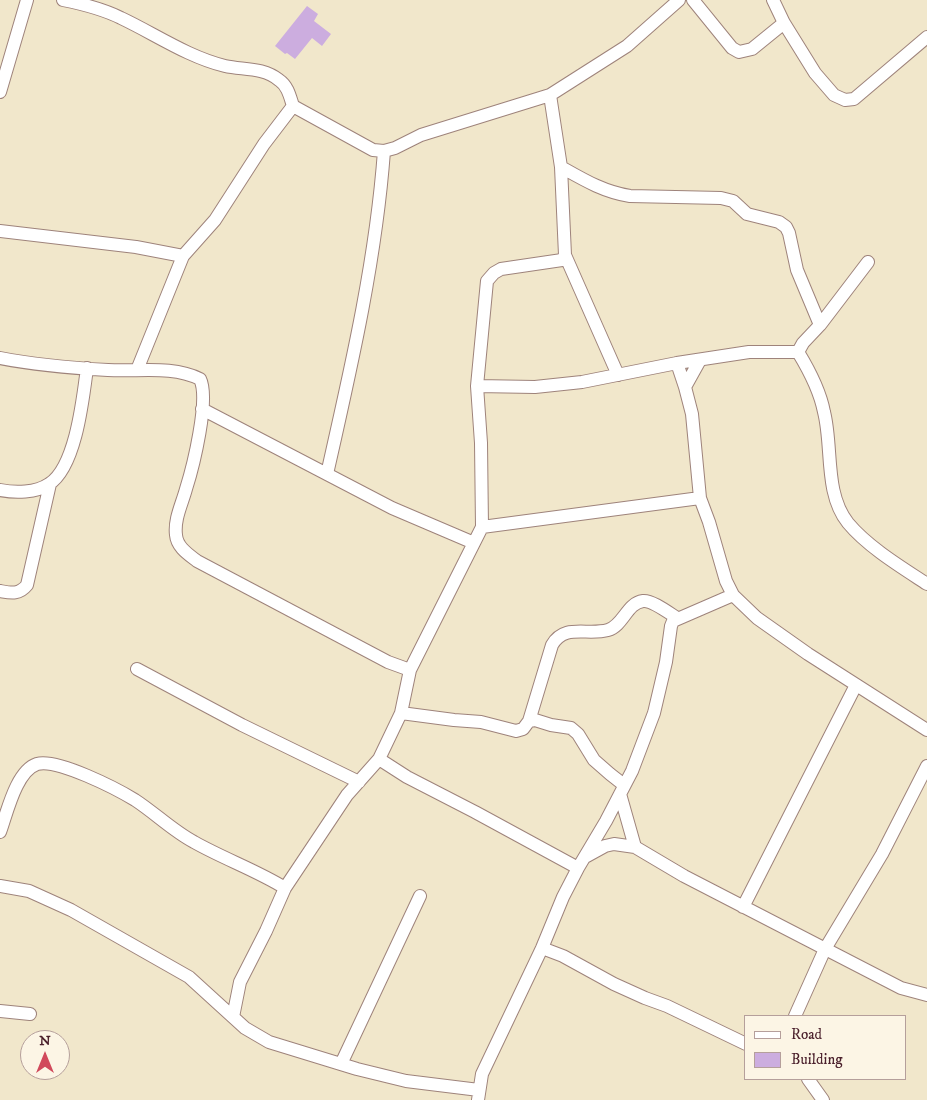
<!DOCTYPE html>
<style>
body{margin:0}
#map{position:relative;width:927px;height:1100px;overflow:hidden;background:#f1e7cb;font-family:"IM FELL DW Pica",serif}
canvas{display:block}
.legend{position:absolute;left:744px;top:1015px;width:162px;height:65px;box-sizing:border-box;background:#fcf5e5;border:1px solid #b59f9b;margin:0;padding:6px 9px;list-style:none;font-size:15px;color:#4a1f2b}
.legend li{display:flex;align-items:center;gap:10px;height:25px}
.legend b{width:25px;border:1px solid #b59f9b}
.north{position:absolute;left:20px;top:1030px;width:50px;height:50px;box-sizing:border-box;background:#fcf5e5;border:1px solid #b59f9b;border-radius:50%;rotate:0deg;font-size:14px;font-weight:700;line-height:20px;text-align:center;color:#4a1f2b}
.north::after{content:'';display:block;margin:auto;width:18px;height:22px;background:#d1495b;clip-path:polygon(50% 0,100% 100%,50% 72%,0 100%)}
</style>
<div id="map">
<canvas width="927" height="1100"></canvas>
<ul class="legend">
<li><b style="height:6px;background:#fff"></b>Road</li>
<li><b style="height:14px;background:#ccaddf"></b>Building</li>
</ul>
<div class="north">N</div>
</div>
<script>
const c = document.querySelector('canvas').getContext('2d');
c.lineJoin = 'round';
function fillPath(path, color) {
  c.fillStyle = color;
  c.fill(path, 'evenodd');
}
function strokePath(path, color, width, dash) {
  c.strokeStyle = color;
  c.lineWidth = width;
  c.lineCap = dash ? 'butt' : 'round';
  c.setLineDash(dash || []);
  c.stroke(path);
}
const building = new Path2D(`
 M307,6L318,14L314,21L331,34L322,46L312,38L295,59L287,53L285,54L275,46Z`);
const minor = new Path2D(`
 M63,0C83,4 103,9 121,18C155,34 188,57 225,66C243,70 263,67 279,80C288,86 290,97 293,106L373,150L384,151L395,148L421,135L550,95L627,46L679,0
 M693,0L732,48L739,52L752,49L784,23
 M773,0L784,23L815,73L834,95L845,100L854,99L927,37
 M0,92L27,0
 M561,167C584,180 604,192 630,196L721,198L733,201L747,214L779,222L786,227L789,233L797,270L820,325
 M0,231L136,247L183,256
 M565,255L618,375
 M798,352C809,370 820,391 824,412C833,447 824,493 848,523C868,547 901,567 927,584
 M0,358C35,365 72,368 108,370C138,372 172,365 200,379C210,399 193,467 186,489C182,504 174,519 176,535C177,547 188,554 197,561L388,662L410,670L401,713L379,759L347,795L285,888L266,931L240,982L233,1017
 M677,363L685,387L692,414L700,498L709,522L726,581L733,595L757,618L808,654L927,730
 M137,370L183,256L215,220L264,144L293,106
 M477,386L535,387L582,382L677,363L749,352H798L803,343L820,325L868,262
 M685,387L700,360
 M202,409L392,508L474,543
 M327,474C351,368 376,260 384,151
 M0,490C15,493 36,493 49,484C76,467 83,398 87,368
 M482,527L700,498
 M0,591C11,593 19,595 27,585L50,484
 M137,669L242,725L359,782
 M410,670L482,527L481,443L477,386L487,281L494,273L501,269L562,260L565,255L561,167L550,95
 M401,713L454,720L481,722L516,731L523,729L529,721L535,720L551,725L571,728L578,734L594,760L610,774L624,785
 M529,721L552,645C565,623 587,636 608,630C623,626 627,603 643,601C652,600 669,613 677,618
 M379,759L407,777L475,812L578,868
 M620,794L635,847
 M0,832C7,813 16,771 37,764C57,758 117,789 135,800C155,813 173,831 194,842C224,859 256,870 285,888
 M585,857L605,846L614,844L635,847L684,876L901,988L927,995
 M0,886L29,891L71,910L189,977L245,1028L269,1042L357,1069L406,1081L479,1090
 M743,907L856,685
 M542,948L563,956L614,984L645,998L667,1006L746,1044
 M0,1011L30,1014
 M795,1016L825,949L882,854L927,766
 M341,1064L420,896
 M808,1079L823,1100
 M478,1100L482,1074L542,948L563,897L578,868L606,821L632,771L654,713L666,662L671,626L673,621L733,595`);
fillPath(building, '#ccaddf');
strokePath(minor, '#9e837b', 14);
strokePath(minor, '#fff', 12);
</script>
